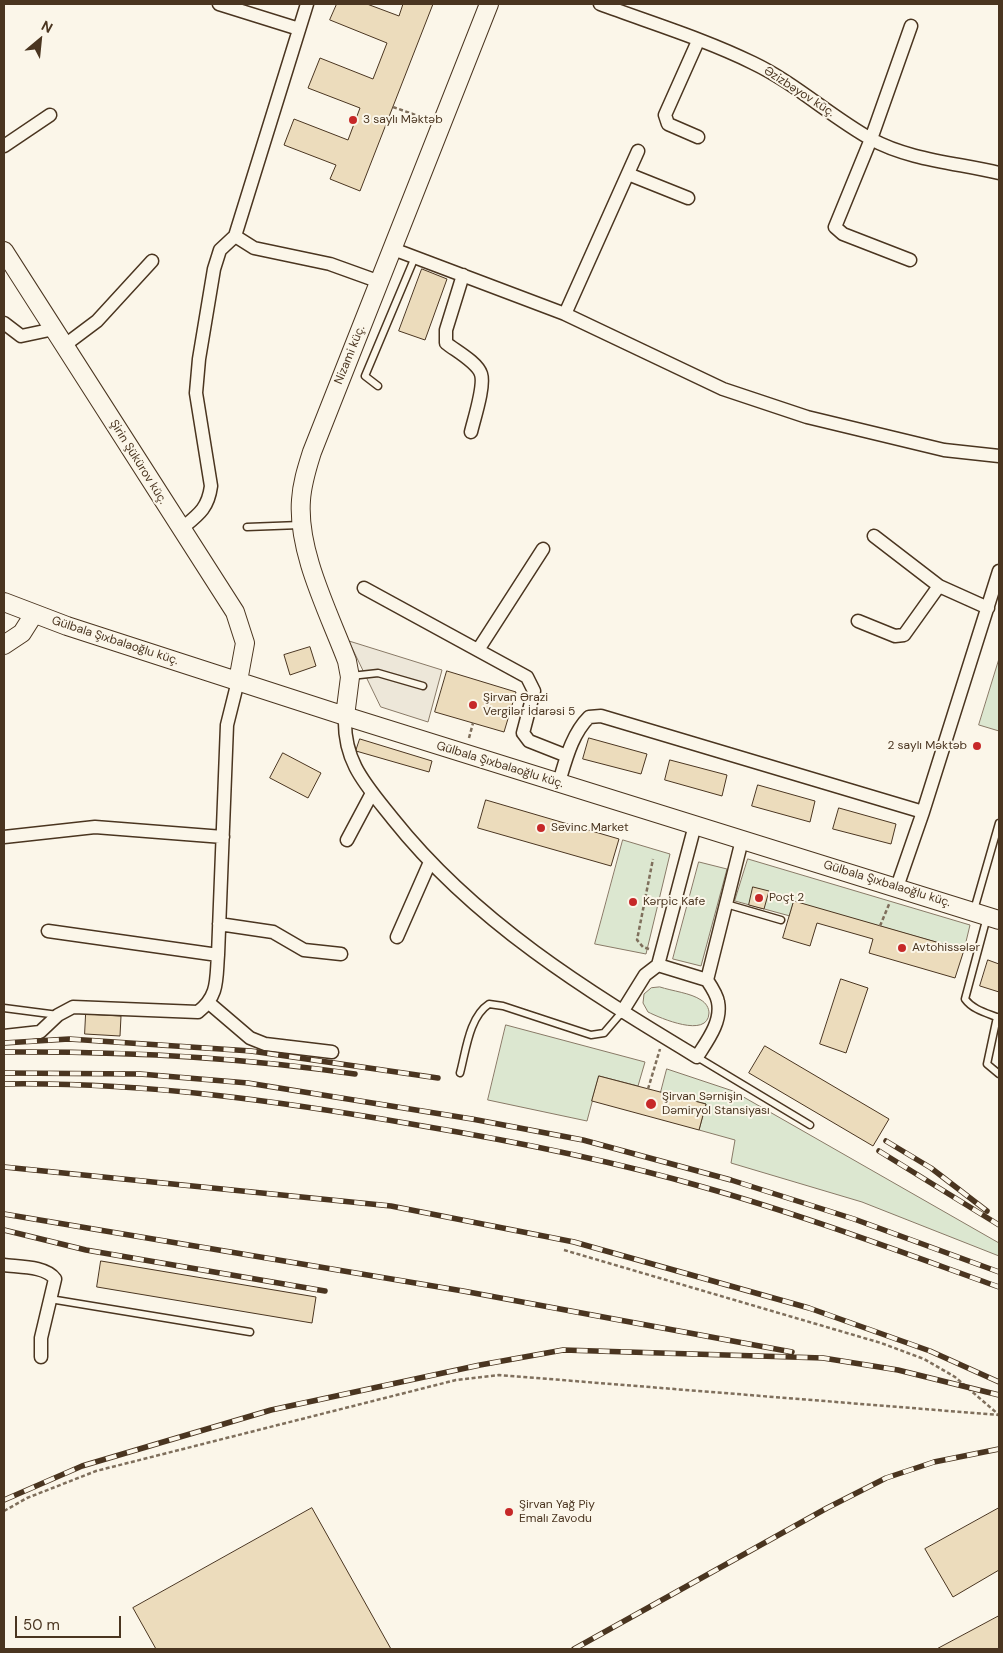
<!DOCTYPE html>
<meta charset="utf-8">
<style>
body{margin:0}
#map{position:relative;width:1003px;height:1653px;overflow:hidden;background:#fbf6e9;font-family:"DM Sans",sans-serif}
canvas{display:block}
.frame{position:absolute;inset:0;border:5px solid #4a3520;pointer-events:none}
.north{position:absolute;left:15px;top:15px;width:50px;height:50px;-webkit-text-stroke:4px #fbf6e9;paint-order:stroke;rotate:28deg;font-size:14px;font-weight:700;line-height:20px;text-align:center;color:#4a3520}
.north::after{content:'';display:block;margin:auto;width:18px;height:22px;background:#4a3520;clip-path:polygon(50% 0,100% 100%,50% 72%,0 100%)}
.scale{position:absolute;left:15px;top:1616px;width:106px;height:22px;box-sizing:border-box;border:2px solid #4a3520;border-top:0;padding-left:6px;font-size:15px;line-height:18px;white-space:nowrap;color:#4a3520;-webkit-text-stroke:4px #fbf6e9;paint-order:stroke}
</style>
<div id="map">
<canvas width="1003" height="1653"></canvas>
<div class="frame"></div>
<div class="north">N</div>
<div class="scale">50 m</div>
</div>
<script>
const c = document.querySelector('canvas').getContext('2d');
c.lineJoin = 'round';
function fillPath(path, color) {
  c.fillStyle = color;
  c.fill(path, 'evenodd');
}
function strokePath(path, color, width, dash) {
  c.strokeStyle = color;
  c.lineWidth = width;
  c.lineCap = dash ? 'butt' : 'round';
  c.setLineDash(dash || []);
  c.stroke(path);
}
function label(font, color, halo, rows, align = 'center') {
  c.font = font + ' "DM Sans",sans-serif';
  c.lineWidth = 4;
  c.setLineDash([]);
  c.textBaseline = 'middle';
  c.strokeStyle = halo;
  c.fillStyle = color;
  for (const [text, x, y, turn = 0] of rows) {
    c.save();
    c.translate(x, y);
    c.rotate((+turn || 0) * Math.PI / 180);
    c.textAlign = isNaN(turn) ? turn : align;
    if (halo) c.strokeText(text, 0, 0);
    c.fillText(text, 0, 0);
    c.restore();
  }
}
const green = new Path2D(`
 M999,659V731L979,725Z
 M623,840L670,854L646,954L595,944Z
 M748,859L970,925L964,950L794,902L790,916L735,901Z
 M699,862L727,869L701,966L673,959Z
 M660,987C672,991 691,993 701,1000C706,1003 709,1008 709,1013C708,1039 660,1018 648,1012L643,1003L644,994L651,988Z
 M506,1025L645,1062L638,1086L599,1076L587,1121L488,1100Z
 M667,1069L733,1091L999,1243V1256L862,1202L731,1163L735,1140L699,1130L706,1104L661,1092Z`);
const parking = new Path2D(`
 M349,641L442,670L428,722L381,707Z`);
const building = new Path2D(`
 M337,4H367L399,16L403,4H433L360,191L330,179L336,165L284,145L294,119L348,140L360,108L308,88L320,58L373,79L387,43L330,20Z
 M422,269L447,279L425,340L399,331Z
 M310,647L316,666L290,675L284,655Z
 M447,671L516,692L504,732L435,712Z
 M589,738L647,754L641,774L583,759Z
 M360,739L432,761L429,772L356,751Z
 M283,753L321,773L308,798L270,778Z
 M670,760L727,775L722,796L665,780Z
 M758,785L815,801L810,822L752,806Z
 M486,800L619,839L611,866L478,828Z
 M839,808L896,824L891,844L833,829Z
 M753,887L769,891L764,909L749,905Z
 M794,901L964,950L955,978L869,953L873,939L817,923L810,946L783,938Z
 M988,960L999,964V992L980,986Z
 M841,979L868,988L846,1053L820,1044Z
 M86,1014L121,1016L120,1036L85,1034Z
 M765,1046L889,1119L873,1146L749,1073Z
 M599,1076L706,1104L699,1130L592,1101Z
 M101,1261L316,1297L312,1323L97,1287Z
 M312,1508L391,1649H156L133,1608Z
 M999,1508V1570L953,1597L925,1549Z
 M999,1616V1649H937Z`);
const path = new Path2D(`
 M393,107L427,119
 M469,738L473,723
 M880,926L890,902
 M649,949L643,947L637,940L653,859
 M648,1089L660,1049
 M564,1250L881,1343L924,1359L955,1377L998,1414
 M4,1511L27,1498L96,1471L456,1380L499,1375L999,1415`);
const lane = new Path2D(`
 M378,386L365,376L415,257
 M247,527L300,525
 M351,676L378,673L423,686
 M726,904L781,920
 M974,910L999,823
 M987,917L965,999C973,1010 987,1013 999,1018
 M4,1008L58,1015
 M997,1017L987,1064L999,1074
 M697,1057L810,1125
 M460,1073C466,1051 469,1017 489,1004L503,1006L591,1035L604,1033L622,1012
 M50,1299L250,1332`);
const street = new Path2D(`
 M219,4L299,29
 M307,4L235,236L254,248L330,264L380,282
 M600,4C651,23 704,39 753,63C795,83 830,116 871,139C909,160 957,163 999,173
 M698,41L665,115L668,124L698,137
 M4,146L50,115
 M628,174L688,198
 M393,249L565,314L723,389L807,417L944,450L999,456
 M910,260L843,234L835,227L871,139L911,26
 M463,275L446,330V343C456,351 477,362 481,374C485,386 474,419 471,432
 M565,314L638,151
 M4,323L21,336L54,329
 M65,345L97,321L152,261
 M181,529C198,515 208,509 211,486L196,393L199,359L214,269L220,250L235,236
 M874,536L939,586L988,608
 M364,588L527,677L534,691L523,733L529,741L567,756
 M858,621L895,636L904,635L939,586
 M478,650L543,549
 M345,716C343,762 366,785 393,819C475,922 586,990 697,1057C707,1041 722,1022 718,1002C717,995 711,986 707,980L742,840
 M559,782C566,759 572,734 589,717L601,716L923,812
 M4,837L95,827L223,837
 M347,840L372,793
 M897,887L923,812L999,571
 M219,924L273,932L304,950L341,954
 M48,931L218,955
 M397,937L430,862
 M658,965L707,980
 M209,1003L250,1038L265,1044L332,1052
 M622,1012L645,975L658,965L695,825
 M4,1036L40,1032L58,1015L73,1007L198,1012C219,996 216,979 218,955L227,725L238,681
 M4,1265C19,1267 46,1266 55,1279L41,1338V1357`);
const secondary = new Path2D(`
 M4,251L235,612L245,643L238,681
 M4,602L67,626L345,716L999,920
 M4,645L22,633L34,614
 M345,716L350,677L347,661C329,613 297,552 301,500C302,483 307,468 312,452L489,4`);
const rail = new Path2D(`
 M4,1043L69,1039L251,1051L438,1078
 M4,1052C121,1051 239,1057 355,1074
 M4,1073L140,1074L248,1083L472,1119L583,1140L731,1180L854,1219L999,1272
 M4,1084C143,1082 280,1101 417,1125C513,1141 609,1160 703,1187C803,1215 901,1252 999,1287
 M886,1141L931,1168L987,1211
 M879,1151L999,1225
 M4,1167L391,1206L574,1242L809,1308L930,1351L999,1382
 M4,1214L463,1291L792,1352
 M4,1230L86,1250L325,1291
 M4,1500L82,1466L271,1410L480,1365L563,1350L823,1358L898,1370L999,1395
 M574,1649L827,1508L886,1478L934,1462L999,1449`);
const markers = [
 [353,120,5,"#c62828"],
 [473,705,5,"#c62828"],
 [977,746,5,"#c62828"],
 [541,828,5,"#c62828"],
 [759,898,5,"#c62828"],
 [633,902,5,"#c62828"],
 [902,948,5,"#c62828"],
 [651,1104,6,"#c62828"],
 [509,1512,5,"#c62828"]
];
const streetNames = [
 ["Əzizbəyov küç.",799,92,33],
 ["Nizami küç.",350,355,-68],
 ["Şirin Şükürov küç.",138,462,58],
 ["Gülbala Şıxbalaoğlu küç.",115,641,18],
 ["Gülbala Şıxbalaoğlu küç.",500,765,17],
 ["Gülbala Şıxbalaoğlu küç.",887,884,17]
];
const poiNames = [
 ["3 saylı Məktəb",363,120],
 ["Şirvan Ərazi",483,698],
 ["Vergilər İdarəsi 5",483,712],
 ["2 saylı Məktəb",967,746,"right"],
 ["Sevinc Market",551,828],
 ["Poçt 2",769,898],
 ["Kərpic Kafe",643,902],
 ["Avtohissələr",912,948],
 ["Şirvan Sərnişin",662,1097],
 ["Dəmiryol Stansiyası",662,1111],
 ["Şirvan Yağ Piy",519,1505],
 ["Emalı Zavodu",519,1519]
];
fillPath(green, '#dce7d0');
strokePath(green, '#887966', 1);
fillPath(parking, '#ede7d9');
strokePath(parking, '#887966', 1);
fillPath(building, '#ecdcbc');
strokePath(building, '#4a3520', 1);
strokePath(lane, '#4a3520', 9);
strokePath(street, '#4a3520', 15);
strokePath(secondary, '#4a3520', 20);
strokePath(path, '#7f6f5c', 2.5, [4, 2.5]);
strokePath(lane, '#fbf6e9', 6);
strokePath(street, '#fbf6e9', 12);
strokePath(secondary, '#fbf6e9', 18);
strokePath(rail, '#4a3520', 5.5);
strokePath(rail, '#fbf6e9', 4, [11]);
for (const [x, y, r, color] of markers) {
  const dot = new Path2D();
  dot.arc(x, y, r, 0, 2 * Math.PI);
  c.fillStyle = color;
  c.fill(dot);
  strokePath(dot, '#fbf6e9', 2);
}
label('12px', '#4a3520', '#fbf6e9', streetNames);
label('12px', '#4a3520', '#fbf6e9', poiNames, 'left');
</script>
